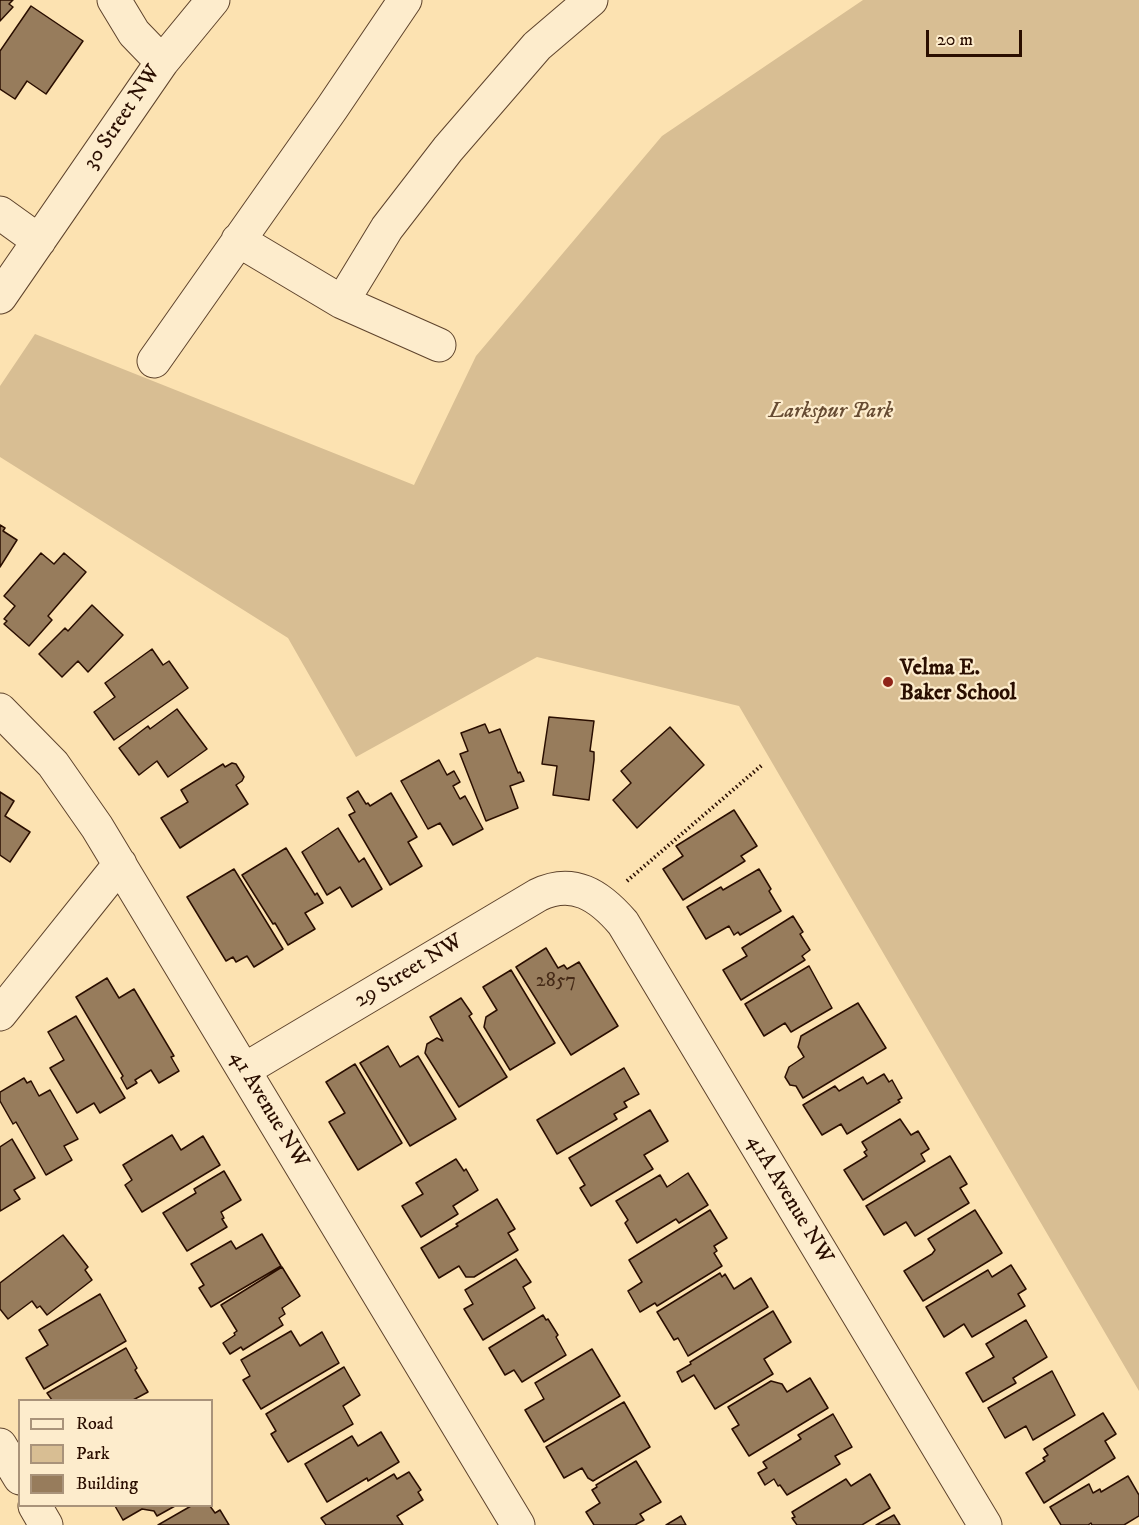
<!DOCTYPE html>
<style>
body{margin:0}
#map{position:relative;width:1139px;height:1525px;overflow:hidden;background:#fce2b1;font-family:"IM FELL DW Pica",serif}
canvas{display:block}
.legend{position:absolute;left:18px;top:1399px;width:195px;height:108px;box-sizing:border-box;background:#fdeccc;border:2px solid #a9937a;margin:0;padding:8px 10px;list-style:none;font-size:18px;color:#2a0e00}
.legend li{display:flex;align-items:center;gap:12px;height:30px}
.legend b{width:30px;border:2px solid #a9937a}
.scale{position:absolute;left:926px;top:30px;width:96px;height:27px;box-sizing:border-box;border:3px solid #2a0e00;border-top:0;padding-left:8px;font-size:18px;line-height:21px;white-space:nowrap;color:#2a0e00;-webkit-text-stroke:4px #fdeccc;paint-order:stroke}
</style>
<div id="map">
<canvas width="1139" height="1525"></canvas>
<ul class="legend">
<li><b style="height:8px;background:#fdeccc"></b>Road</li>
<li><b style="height:16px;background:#d8be93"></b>Park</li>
<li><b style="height:16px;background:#977c5c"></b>Building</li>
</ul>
<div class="scale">20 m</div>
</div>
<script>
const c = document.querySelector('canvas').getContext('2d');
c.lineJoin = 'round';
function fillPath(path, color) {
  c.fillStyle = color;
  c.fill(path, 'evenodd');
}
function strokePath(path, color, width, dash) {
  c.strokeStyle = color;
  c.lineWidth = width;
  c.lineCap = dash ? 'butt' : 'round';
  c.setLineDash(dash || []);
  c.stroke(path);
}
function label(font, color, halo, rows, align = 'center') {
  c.font = font + ' "IM FELL DW Pica",serif';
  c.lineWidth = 4.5;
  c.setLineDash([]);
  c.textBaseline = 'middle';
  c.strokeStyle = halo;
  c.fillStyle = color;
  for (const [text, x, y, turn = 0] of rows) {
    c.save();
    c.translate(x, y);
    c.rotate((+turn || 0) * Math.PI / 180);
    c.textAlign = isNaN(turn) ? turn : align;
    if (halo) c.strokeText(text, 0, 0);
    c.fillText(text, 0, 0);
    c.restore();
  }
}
const green = new Path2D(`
 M863,0H1139V1391L739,706L537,657L356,757L288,638L0,457V386L35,334L414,485L476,356L662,136Z`);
const building = new Path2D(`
 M0,0H13L9,4L13,7L0,21Z
 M31,6L83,41L46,94L27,81L15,99L0,89V51Z
 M0,525L5,528L3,531L17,540L0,567Z
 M41,553L54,564L64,553L86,572L48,616L52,620L29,646L4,624L7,621L4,619L15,606L4,596Z
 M92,605L123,635L88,672L78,661L62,677L39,654L65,628L68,631Z
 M152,649L163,665L169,661L188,688L114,740L94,712L115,697L105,683Z
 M177,709L207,749L168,777L157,761L139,775L119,748L148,726L150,729Z
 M549,717L594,721L590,751L594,752V760L589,800L553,795L557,766L542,764Z
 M485,724L489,733L500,729L518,773L520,772L524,781L510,786L518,808L486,821L460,754L468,751L461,733Z
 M670,727L704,765L637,828L613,800L631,783L621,771Z
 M439,760L447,775L454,771L460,782L453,786L460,799L465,796L483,829L453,845L440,823L428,829L401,781Z
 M232,763L236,764L244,777L242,781L236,785L248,804L180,848L161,818L188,802L181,790L223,764L225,767Z
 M358,791L366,804L368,803L370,806L391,793L417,837L408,842L422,866L390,885L349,815L355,812L347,798Z
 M0,792L14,801L5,816L30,832L10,862L0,855Z
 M734,810L757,846L741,856L745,861L683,900L663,869L683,856L676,846Z
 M338,828L359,862L364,858L382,889L352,907L340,887L327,895L302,852Z
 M286,848L315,895L317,893L323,903L305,913L315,929L288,945L275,923L273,924L242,875Z
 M234,869L283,949L254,967L247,956L236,962L233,957L226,961L187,897Z
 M759,869L771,889L769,891L781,911L740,935L738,932L734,935L729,926L706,939L687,907L721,887L723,890Z
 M793,916L803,932L800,934L810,950L802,956L805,960L741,1000L723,970L747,956L742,948Z
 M546,948L558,968L564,965L567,969L579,962L618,1026L571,1055L516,967Z
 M809,966L832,1008L791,1032L785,1023L764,1036L745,1004Z
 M511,970L555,1043L510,1070L484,1027L486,1017L497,1010L483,987Z
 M107,978L119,998L134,989L174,1056L171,1057L179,1071L159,1083L151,1070L135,1080L137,1083L127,1089L121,1078L123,1076L76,997Z
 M461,998L472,1014L469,1016L507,1077L459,1107L425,1053L427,1044L437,1038L443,1041L430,1017Z
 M858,1003L886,1048L803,1098L796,1086L790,1085L785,1077L789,1067L804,1057L798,1047L801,1036Z
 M76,1016L125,1098L100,1113L94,1103L77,1113L50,1068L64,1060L48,1032Z
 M388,1046L400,1067L418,1056L456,1119L410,1146L360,1063Z
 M355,1064L402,1143L358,1170L329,1122L345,1113L326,1082Z
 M624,1068L639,1094L624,1102L627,1107L614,1114L617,1119L557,1154L537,1120Z
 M884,1074L889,1082L892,1080L902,1098L898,1100L900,1102L847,1134L841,1124L822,1135L803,1105L835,1086L839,1091L863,1077L867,1084Z
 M24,1078L27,1083L31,1081L39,1096L50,1090L78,1139L64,1146L72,1160L46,1175L16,1122L13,1124L0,1101V1092Z
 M650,1110L668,1141L644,1155L653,1169L591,1206L580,1188L585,1185L569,1158Z
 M900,1119L911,1135L918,1131L929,1149L921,1154L925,1161L863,1200L844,1170L867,1156L864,1152L867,1150L862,1142Z
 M172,1135L181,1150L203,1136L220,1165L142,1212L125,1185L132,1180L123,1165Z
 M12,1139L35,1178L14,1190L20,1199L0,1211V1147Z
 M950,1156L967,1184L960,1188L969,1203L915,1236L906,1222L884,1235L866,1206Z
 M456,1159L464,1171L466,1169L478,1190L453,1206L458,1214L421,1237L402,1206L423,1194L416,1183Z
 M224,1171L241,1200L221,1212L224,1218L222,1219L227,1227L187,1251L163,1213L196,1193L194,1189Z
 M688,1173L708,1205L679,1223L676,1219L637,1243L625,1223L628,1220L616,1201L660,1175L667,1187Z
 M497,1199L515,1229L508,1233L518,1250L474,1277H466L459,1266L439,1278L421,1248L458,1226L456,1224Z
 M710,1210L727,1238L714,1246L717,1251L714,1253L722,1266L657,1306L655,1303L640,1312L628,1291L642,1282L629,1260Z
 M975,1210L1002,1253L923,1301L904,1271L932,1254L935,1250L928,1239Z
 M262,1234L281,1266L211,1307L199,1288L204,1285L191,1264L231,1241L236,1249Z
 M63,1235L88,1267L85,1270L92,1280L47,1315L40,1306L37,1308L32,1301L8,1319L0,1309V1283Z
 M516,1259L531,1282L523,1287L535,1308L483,1340L464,1309L473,1304L465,1290Z
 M1011,1265L1026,1289L1018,1294L1025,1306L972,1337L964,1324L944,1337L926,1307L988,1270L992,1277Z
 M282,1267L300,1296L282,1308L285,1314L279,1318L283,1325L243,1350L241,1347L230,1354L223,1343L235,1335L234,1333L237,1331L221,1305Z
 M720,1273L722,1277L725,1274L734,1289L751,1278L768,1307L688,1356L678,1338L674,1340L657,1312Z
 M100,1294L126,1341L44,1389L26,1358L48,1345L39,1330Z
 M773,1311L791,1342L764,1359L773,1374L715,1409L694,1375L682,1382L677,1372L691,1364L690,1362Z
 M543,1315L546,1320L548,1319L558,1335L556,1337L566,1355L522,1382L514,1370L505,1375L489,1348Z
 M1026,1320L1047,1357L1013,1378L1016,1383L983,1402L966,1373L994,1357L986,1344Z
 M291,1331L300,1346L322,1332L339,1363L261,1409L243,1380L250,1376L241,1360Z
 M126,1348L137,1368L135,1370L148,1392L133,1400H52L47,1393Z
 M592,1349L620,1396L544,1442L525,1410L544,1399L535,1383Z
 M344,1367L360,1395L343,1406L353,1424L288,1462L271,1434L276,1431L266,1414Z
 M1052,1371L1075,1415L1033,1440L1026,1426L1005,1438L988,1408Z
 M810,1378L828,1408L749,1456L732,1429L739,1425L728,1407L771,1381L782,1384L787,1392Z
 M624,1402L650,1447L593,1481L588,1478L582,1468L564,1478L546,1447Z
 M1103,1413L1116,1434L1105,1441L1115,1458L1044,1503L1026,1473L1045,1461L1043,1458L1048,1455L1044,1449Z
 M833,1414L852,1447L835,1456L840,1464L787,1495L780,1485L778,1486L774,1479L765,1485L758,1473L767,1468L763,1462L801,1439L798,1435Z
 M381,1432L399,1462L368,1481L367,1478L327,1502L305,1464L352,1436L358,1446Z
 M636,1461L661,1502L640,1514L644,1520L635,1525H594L586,1512L600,1503L592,1490L597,1487L596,1485Z
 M409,1472L421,1490L418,1492L423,1500L397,1516L403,1525H326L321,1518L394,1474L397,1479Z
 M870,1474L890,1508L862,1525H797L792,1518L795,1517L792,1512L846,1479L851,1486Z
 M1128,1476L1139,1495V1516L1124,1525H1092L1091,1523L1088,1525H1061L1050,1507L1089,1484L1093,1493L1100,1489L1101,1492Z
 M115,1506H175L157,1516L154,1511L142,1509L123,1520Z
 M191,1506H210L215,1513L220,1510L229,1525H158Z
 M894,1515L900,1525H876Z
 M681,1516L686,1525H666Z`);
const path = new Path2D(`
 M627,881L762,765`);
const minor = new Path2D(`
 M114,0L134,33L162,62
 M0,213L39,241
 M238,240L342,302L387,228L448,149L537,46L591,0
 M0,297L162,62L213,0
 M342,302L439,345
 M154,361L332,108L405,0
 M0,710L53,764L97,827L518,1525
 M0,1014L120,864
 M244,1070L538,895C573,878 599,895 623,923L985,1525
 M0,1445L20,1478
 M35,1506L46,1525`);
const markers = [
 [888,682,6,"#8f2418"]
];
const numberNames = [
 ["2857",556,982]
];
const streetNames = [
 ["30 Street NW",123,118,-56],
 ["29 Street NW",409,972,-31],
 ["41 Avenue NW",268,1110,59],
 ["41A Avenue NW",789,1200,59]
];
const parkNames = [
 ["Larkspur Park",831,412]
];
const poiNames = [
 ["Velma E.",900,669],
 ["Baker School",900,694]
];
fillPath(green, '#d8be93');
fillPath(building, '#977c5c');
strokePath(building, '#2a0e00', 1.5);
strokePath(minor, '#5e432c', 35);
strokePath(path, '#2a0e00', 4, [1.5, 3]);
strokePath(minor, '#fdeccc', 33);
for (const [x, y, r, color] of markers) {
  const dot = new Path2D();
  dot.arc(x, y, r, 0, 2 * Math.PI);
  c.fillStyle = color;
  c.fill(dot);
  strokePath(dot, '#fdeccc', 2);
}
label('20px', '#452a17', null, numberNames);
label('22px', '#2a0e00', '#fdeccc', streetNames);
label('italic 22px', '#674c33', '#fdeccc', parkNames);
label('bold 22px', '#2a0e00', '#fdeccc', poiNames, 'left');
</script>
